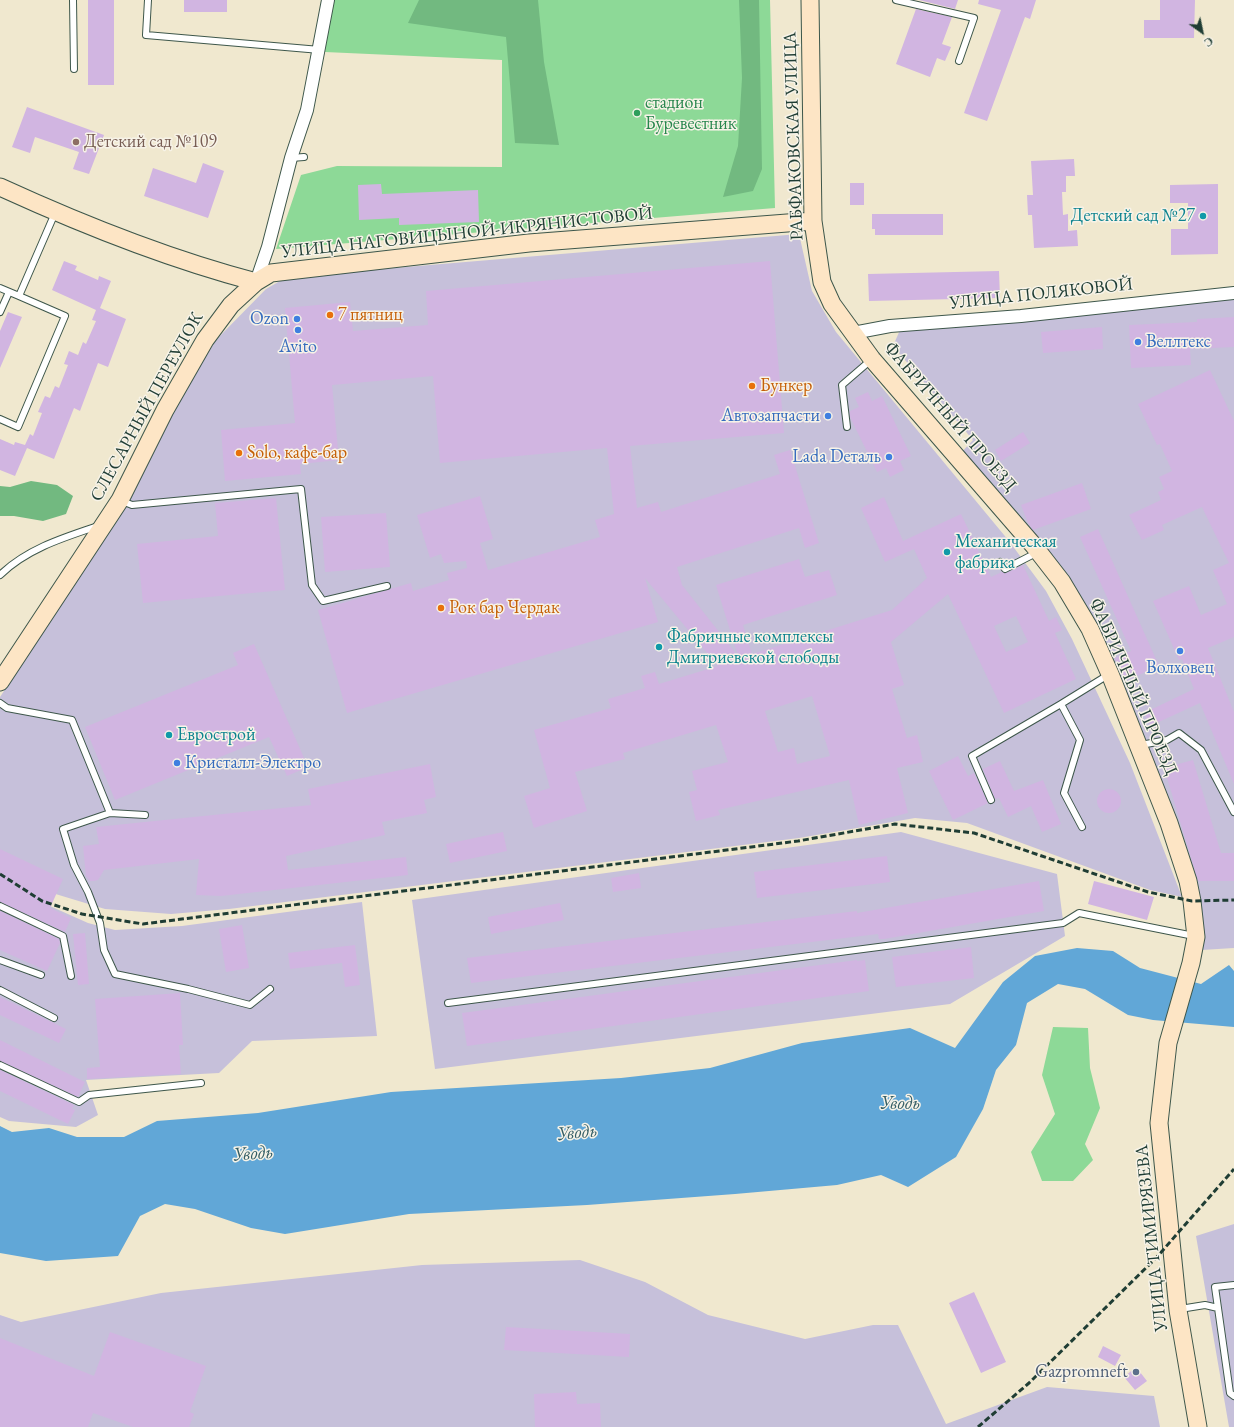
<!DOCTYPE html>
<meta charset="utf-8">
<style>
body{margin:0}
#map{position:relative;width:1234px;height:1427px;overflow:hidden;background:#f0e8cf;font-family:"EB Garamond",serif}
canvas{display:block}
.north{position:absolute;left:1182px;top:12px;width:40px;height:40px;-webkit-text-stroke:3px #f7f3e8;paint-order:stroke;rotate:147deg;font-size:11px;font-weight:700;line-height:16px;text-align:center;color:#1f3d34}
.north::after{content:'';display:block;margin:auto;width:14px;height:18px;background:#1f3d34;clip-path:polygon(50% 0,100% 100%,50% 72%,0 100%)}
</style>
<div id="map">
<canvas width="1234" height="1427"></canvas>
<div class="north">С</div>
</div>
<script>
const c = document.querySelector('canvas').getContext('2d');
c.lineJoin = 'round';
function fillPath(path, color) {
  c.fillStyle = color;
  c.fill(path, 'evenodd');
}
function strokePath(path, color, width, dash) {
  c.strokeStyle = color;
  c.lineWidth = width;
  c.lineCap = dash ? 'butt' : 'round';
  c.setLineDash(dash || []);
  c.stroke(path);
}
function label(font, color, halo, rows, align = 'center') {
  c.font = font + ' "EB Garamond",serif';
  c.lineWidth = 3;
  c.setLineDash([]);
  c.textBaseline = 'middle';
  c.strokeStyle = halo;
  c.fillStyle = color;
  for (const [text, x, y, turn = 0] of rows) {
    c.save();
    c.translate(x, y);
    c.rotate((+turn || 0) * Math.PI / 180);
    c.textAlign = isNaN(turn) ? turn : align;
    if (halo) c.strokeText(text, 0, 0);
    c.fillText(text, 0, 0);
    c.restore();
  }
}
const industrial = new Path2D(`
 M799,234L812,291L836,332L1009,541L1046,591L1072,639L1130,763L1182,897L1150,890L967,823L915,818L799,838L229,909L171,914L105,909L49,892L0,868V697L126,507L169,420L196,372L216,340L266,289L287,277Z
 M1234,295V948L1202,950V918L1089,621L960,454L973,440L893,346L900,330Z
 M901,832L1057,874L1065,936L950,1004L435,1069L412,900Z
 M0,877L41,902L88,923L115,930L182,926L362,902L377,1036L252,1041L219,1073L86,1080L98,1115L76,1127L9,1121L0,1117Z
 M1234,1224V1427H1229L1196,1236Z
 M580,1260L645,1282L708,1315L805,1339L873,1325H898L946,1424L1047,1387L1154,1396L1160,1427H0V1315L21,1322L161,1293L422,1265Z`);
const green = new Path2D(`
 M332,0H770L775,208L276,249L301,175L337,166L502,167V60L325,52Z
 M1053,1027L1088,1028L1090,1068L1100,1108L1085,1144L1093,1160L1073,1181H1042L1031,1152L1055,1114L1042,1075Z`);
const forest = new Path2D(`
 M419,0H538L544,62L559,145L515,143L506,37L408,23Z
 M739,0H759L762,169L753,191L723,197L738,146L742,78Z
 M31,481L57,485L73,496L66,514L43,521L14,516H0V486L10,487Z`);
const water = new Path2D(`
 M1077,948L1113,951L1140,968L1201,984L1229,965L1234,971V1027L1153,1020L1128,1015L1085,989L1058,984L1027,1003L1016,1045L996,1070L983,1109L956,1157L908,1187L881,1175L837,1185L735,1194L587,1205L409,1214L285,1234L251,1228L195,1209L165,1204L140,1216L118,1256L46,1261L0,1253V1126L12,1132L49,1128L77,1137H124L157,1121L258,1113L391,1092L621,1078L710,1068L802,1043L910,1028L955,1048L1003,982L1035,956Z`);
const building = new Path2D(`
 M88,0H114V85H88Z
 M184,0H227V12H184Z
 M919,0H958L955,9Z
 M979,0H1036L1030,19L1025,17L987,121L964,113L1001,10L978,4Z
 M1160,0H1195L1194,38H1144V20H1160Z
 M916,9L952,17L942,44L951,47L945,61L937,58L930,77L896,64Z
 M27,107L104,135L89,174L73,169L79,152L35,137L30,153L12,147Z
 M1074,159L1075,176H1066V192H1062L1063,215L1068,214V231L1077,230L1078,246L1034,248L1032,215H1028L1027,195H1033L1031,161Z
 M203,163L224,171L208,218L144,196L153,168L196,183Z
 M850,183H864V205H850Z
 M381,184L382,194L478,190L479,222L399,225V218L359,220L358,185Z
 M1218,184V254L1171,255V229H1188V203H1170V185Z
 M872,214H943V235H875V229H872Z
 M64,261L77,266L75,270L98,280L99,276L111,281L100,308L126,319L108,367L98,363L80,411L74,408L54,459L27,448L15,476L0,470V439L14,445L15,442L25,445L30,434L33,436L42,413L38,412L45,396L50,398L55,386L59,388L68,365L64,364L69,351L78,355L83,342L86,344L96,321L92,320L96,310L52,290Z
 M770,261L784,433L630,446L637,508L658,502L661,512L780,474L774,455L790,450L819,543L805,548L799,528L677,567L682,585L738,656L716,585L799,559L805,577L829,570L837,595L743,625L752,654L892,610L927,578L914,549L885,562L861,508L884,497L903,541L961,514L991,577L1002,572L1007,573L1023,565L1049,621L1056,617L1062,630L1055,633L1076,679L1004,713L948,594L891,642L904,685L892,689L907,738L917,735L923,762L897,768L908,813L859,825L849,780L718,810L720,815L696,821L689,792L697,790L692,771L728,762L716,725L623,753L625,759L575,772L587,811L534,828L524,796L550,788L534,730L611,708L608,699L645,688L641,676L655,672L659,684L718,666L645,578L658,622L347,713L318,610L411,583L413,591L449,580L447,573L467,568L466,561L444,563L441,554L430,558L417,515L480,496L493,539L480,543L488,570L600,537L595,520L614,514L607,448L440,463L433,376L332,385L339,460L300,464L301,474L225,481L221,430L295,423L285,308L350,302L353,331L428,325L426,291ZM1016,616L1028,642L1006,652L994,626ZM812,696L830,756L797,764L794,748L778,752L765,711Z
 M999,271L1000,298L869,301L868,274Z
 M8,312L22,317L0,368V331Z
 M1234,317V347L1190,349L1191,365L1131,368L1129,325L1197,322V319Z
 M1102,327L1103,349L1043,353L1041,332Z
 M1210,370L1234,421V637L1208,648L1234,712V784L1200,703L1150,726L1144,713L1194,689L1182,659L1179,660L1153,601L1189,586L1201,615L1227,604L1213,570L1229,563L1202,507L1162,525L1164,530L1142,540L1129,515L1161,500L1158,492L1164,489L1159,477L1172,471L1160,444L1157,445L1138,404Z
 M868,392L872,401L882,396L911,456L900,461L904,470L890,477L886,468L877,472L850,417V411L859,407L855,398Z
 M1023,432L1030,443L1001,461L995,450Z
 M1082,483L1091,509L1033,530L1028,523L1021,505Z
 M276,498L285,590L143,603L137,544L218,536L215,503Z
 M386,513L390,567L325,572L321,517Z
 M1098,529L1159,666L1125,681L1115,658L1131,651L1080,537Z
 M254,644L308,767L287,776L269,737L115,800L85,727L238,665L233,653Z
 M958,756L968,776L974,773L988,803L953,820L929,771Z
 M1193,760L1221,853H1234V881H1198L1164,768Z
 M1000,761L1014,791L1043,780L1061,824L1042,832L1031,806L1008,817L999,798L995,799L983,769Z
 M430,764L436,797L424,800L427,813L382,822L385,835L286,856L288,870L406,857L408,875L221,896L196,895L199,859L104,870L98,880L94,881H90L86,876L83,846L99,844L96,827L311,805L308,789Z
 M1097 801a12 12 0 1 1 24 0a12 12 0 1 1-24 0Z
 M503,832L507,851L450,863L446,844Z
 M0,849L63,879L50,908L71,918L65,932L0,902Z
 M887,856L890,882L757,898L754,872Z
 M639,873L641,888L613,892L611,878Z
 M1039,881L1044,911L884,939H879L878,934L471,983L467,958L857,911V913Z
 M1094,881L1154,897L1147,920L1088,904Z
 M560,903L564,920L491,934L488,917Z
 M0,911L59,939L60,943L47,971L0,950Z
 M242,925L249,968L226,972L219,929Z
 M85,933L89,984L78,985L73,934Z
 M355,945L360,985L345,987L342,963L290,969L288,953Z
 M971,947L974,978L896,987L892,957Z
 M857,960V961L865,960L869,991L467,1046L462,1013Z
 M180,993L183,1045H179L181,1074L87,1079V1068L100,1067L95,999Z
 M0,997L66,1029L59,1043L0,1015Z
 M0,1040L85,1082L78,1097L0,1061Z
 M0,1070L74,1105L72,1109L75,1110L68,1124L0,1091Z
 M974,1292L1006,1362L981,1373L949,1303Z
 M506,1327L630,1334L629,1357L504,1350Z
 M110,1332L206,1366L190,1412L194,1414L189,1427H133L93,1413L88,1427H0V1338L94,1376Z
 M1103,1346L1121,1355L1115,1366L1098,1357Z
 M1136,1367L1147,1381L1135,1390L1124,1377Z
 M576,1392L577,1404L600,1403L601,1427H535L534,1394Z`);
const lane = new Path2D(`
 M73,0L74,69
 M148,0L146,35L320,50
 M896,0L974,18L959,61
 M291,158L304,157
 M0,288L19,296
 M0,312L9,292
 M0,419L18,427L65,316L19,296L55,213
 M847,427L842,385L871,360
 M122,501L132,505L301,489L312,585L323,601L387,586
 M1000,562L1005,569L1038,552
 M0,575C27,549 62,538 98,526
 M0,703L7,708L72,720L110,813L145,815
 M1141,745L1167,740L1179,733L1201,750L1234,812
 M991,800L972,756L1061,704
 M110,813L63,829L74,865L88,892L100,923L104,950L115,974L188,989L250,1005L270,989
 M1082,827L1064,793L1080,740L1061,704L1108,675
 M0,906L63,936L71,976
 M0,960L41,975
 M0,990L54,1018
 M448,1003L1063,923L1079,913L1194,936
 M0,1065L79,1102L89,1095L201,1083
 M1218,1308L1215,1287L1234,1285
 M1180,1309L1205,1305L1218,1308L1230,1393L1234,1396`);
const street = new Path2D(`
 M256,282L268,247L291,158L307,110L328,0
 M853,333L890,326L1021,316L1234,293`);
const secondary = new Path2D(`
 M810,0L813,221L822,282L832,304L872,359L1034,546L1062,582L1090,629L1110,674L1169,823L1188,881L1192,901L1196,937L1191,963L1168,1043L1159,1123L1178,1310L1198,1427
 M0,187C83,225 168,259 256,282
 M0,682L120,500L165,410L205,340L231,305L256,282L271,273L529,243L813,221`);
const rail = new Path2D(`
 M0,874L42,901L82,914L143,924L798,841L895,824L974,833L1148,892L1192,901L1234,900
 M978,1427L1029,1383L1156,1258L1234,1169`);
const markers = [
 [637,113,4,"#2e9e5b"],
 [76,142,4,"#8d6e63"],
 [1203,216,4,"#0f9aa8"],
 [330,315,4,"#e8710a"],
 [297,319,4,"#3f7fe0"],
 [298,330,4,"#3f7fe0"],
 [1138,342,4,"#3f7fe0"],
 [752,386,4,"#e8710a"],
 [828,416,4,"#3f7fe0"],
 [239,453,4,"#e8710a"],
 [889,457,4,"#3f7fe0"],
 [947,552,4,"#0f9aa8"],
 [441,608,4,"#e8710a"],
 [659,647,4,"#0f9aa8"],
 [1180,651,4,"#3f7fe0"],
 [169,735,4,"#0f9aa8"],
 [177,763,4,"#3f7fe0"],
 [1136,1372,4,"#5c6f8a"]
];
const leisureNames = [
 ["стадион",645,103],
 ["Буревестник",645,124]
];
const streetNames = [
 ["РАБФАКОВСКАЯ УЛИЦА",794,136,-92],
 ["УЛИЦА НАГОВИЦЫНОЙ-ИКРЯНИСТОВОЙ",467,233,-6],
 ["УЛИЦА ПОЛЯКОВОЙ",1041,294,-6],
 ["СЛЕСАРНЫЙ ПЕРЕУЛОК",147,407,-61],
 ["ФАБРИЧНЫЙ ПРОЕЗД",950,417,49],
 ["ФАБРИЧНЫЙ ПРОЕЗД",1133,687,66],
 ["УЛИЦА ТИМИРЯЗЕВА",1152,1238,-96]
];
const educationNames = [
 ["Детский сад №109",84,142]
];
const cultureNames = [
 ["Детский сад №27",1195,216,"right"],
 ["Механическая",955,542],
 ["фабрика",955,563],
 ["Фабричные комплексы",667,637],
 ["Дмитриевской слободы",667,658],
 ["Еврострой",177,735]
];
const foodNames = [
 ["7 пятниц",338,315],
 ["Бункер",760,386],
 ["Solo, кафе-бар",247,453],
 ["Рок бар Чердак",449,608]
];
const shopNames = [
 ["Ozon",289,319],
 ["Веллтекс",1146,342,"left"],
 ["Avito",298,347,"center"],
 ["Автозапчасти",820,416],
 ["Lada Dеталь",881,457],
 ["Волховец",1180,668,"center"],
 ["Кристалл-Электро",185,763,"left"]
];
const serviceNames = [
 ["Gazpromneft",1128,1372]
];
const waterNames = [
 ["Уводь",900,1104],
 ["Уводь",577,1133,-5],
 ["Уводь",253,1154,-4]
];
fillPath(industrial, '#c6c0da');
fillPath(green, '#8dd997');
fillPath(forest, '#72b980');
fillPath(water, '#61a7d7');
fillPath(building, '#d1b5e1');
strokePath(lane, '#3e574b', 8);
strokePath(street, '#3e574b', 14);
strokePath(secondary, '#3e574b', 19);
strokePath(lane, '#fff', 6);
strokePath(street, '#fff', 12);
strokePath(secondary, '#fde5c5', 17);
strokePath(rail, '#1f3d34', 3, [6, 3]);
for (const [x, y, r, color] of markers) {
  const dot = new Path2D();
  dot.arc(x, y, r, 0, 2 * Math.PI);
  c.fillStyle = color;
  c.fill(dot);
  strokePath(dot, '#f7f3e8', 1.5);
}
label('18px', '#27864d', '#f7f3e8', leisureNames, 'left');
label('18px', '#1f3d34', '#f7f3e8', streetNames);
label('18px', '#785e54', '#f7f3e8', educationNames, 'left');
label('18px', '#0d838f', '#f7f3e8', cultureNames, 'left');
label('18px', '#c56008', '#f7f3e8', foodNames, 'left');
label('18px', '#366cbe', '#f7f3e8', shopNames, 'right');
label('18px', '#4e5e75', '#f7f3e8', serviceNames, 'right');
label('italic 19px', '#335d65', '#f7f3e8', waterNames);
</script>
